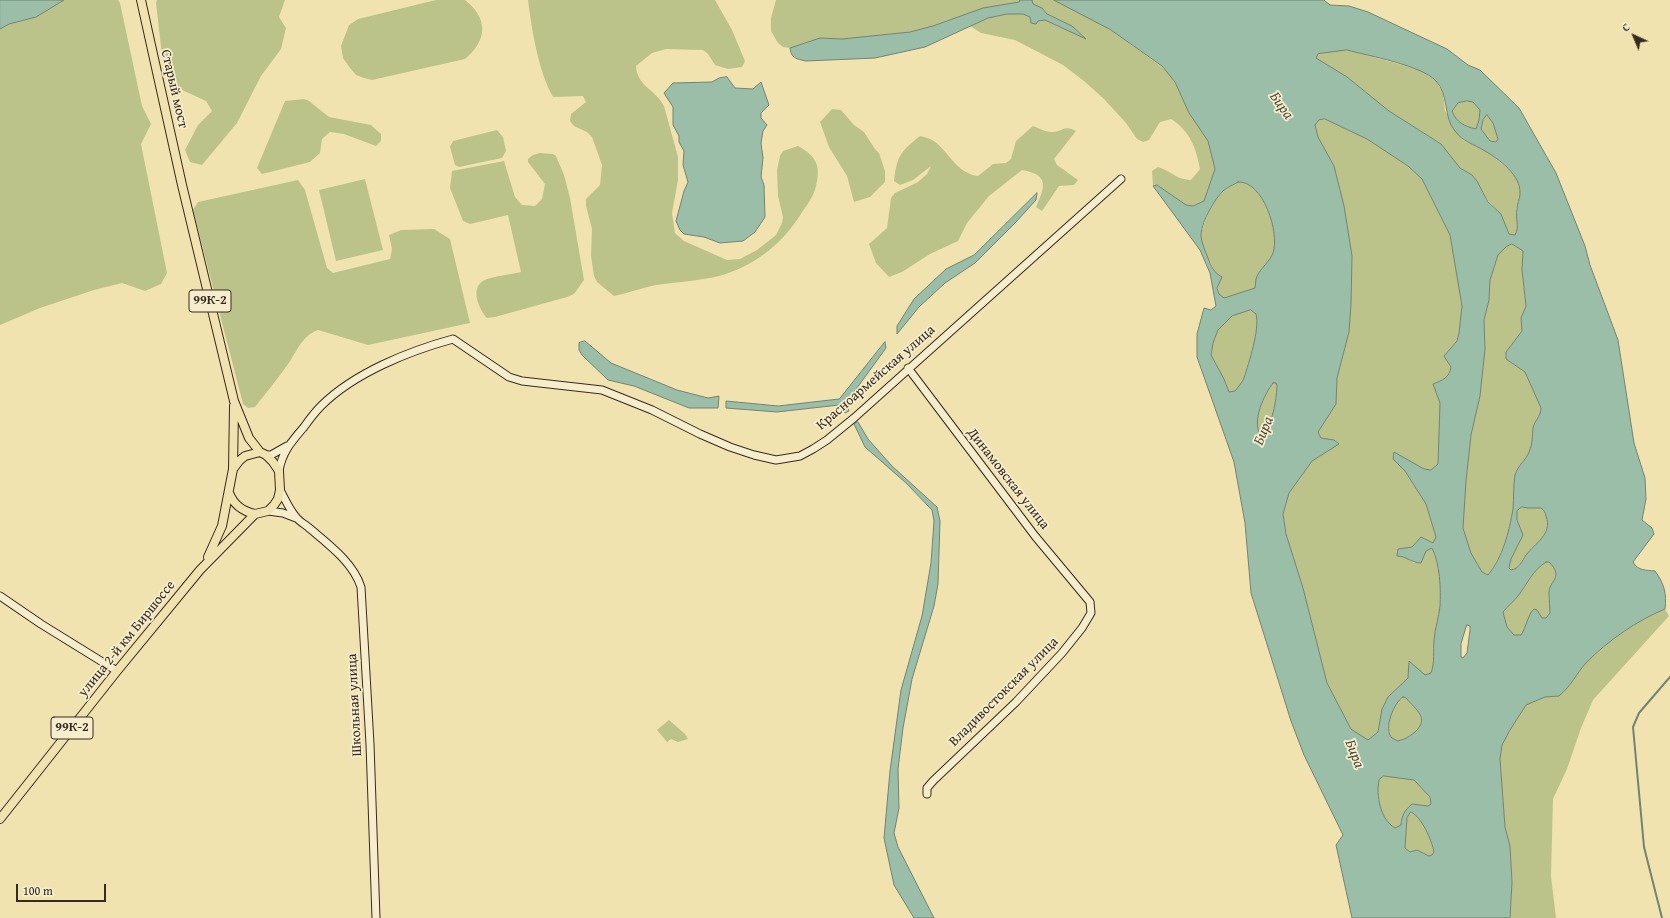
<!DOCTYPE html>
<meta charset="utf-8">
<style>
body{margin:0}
#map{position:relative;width:1670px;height:918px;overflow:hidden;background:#f1e3b0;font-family:"Gentium Book Plus",serif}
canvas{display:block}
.north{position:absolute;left:1614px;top:16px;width:40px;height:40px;-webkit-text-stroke:3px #f6edcc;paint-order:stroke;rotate:316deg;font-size:11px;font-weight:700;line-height:16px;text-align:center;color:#382921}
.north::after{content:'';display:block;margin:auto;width:14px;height:18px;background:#382921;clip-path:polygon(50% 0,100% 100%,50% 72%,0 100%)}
.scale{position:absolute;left:16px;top:884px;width:90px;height:18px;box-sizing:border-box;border:2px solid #382921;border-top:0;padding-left:5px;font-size:12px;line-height:14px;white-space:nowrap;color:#382921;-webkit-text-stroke:3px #f6edcc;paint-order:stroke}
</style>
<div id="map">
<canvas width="1670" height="918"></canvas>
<div class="north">С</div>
<div class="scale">100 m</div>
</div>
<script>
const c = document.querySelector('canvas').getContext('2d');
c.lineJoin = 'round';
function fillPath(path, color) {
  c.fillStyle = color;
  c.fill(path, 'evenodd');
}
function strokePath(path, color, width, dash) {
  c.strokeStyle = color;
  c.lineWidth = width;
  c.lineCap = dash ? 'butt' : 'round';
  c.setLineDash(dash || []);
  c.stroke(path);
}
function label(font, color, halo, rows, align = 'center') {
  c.font = font + ' "Gentium Book Plus",serif';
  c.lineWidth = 3.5;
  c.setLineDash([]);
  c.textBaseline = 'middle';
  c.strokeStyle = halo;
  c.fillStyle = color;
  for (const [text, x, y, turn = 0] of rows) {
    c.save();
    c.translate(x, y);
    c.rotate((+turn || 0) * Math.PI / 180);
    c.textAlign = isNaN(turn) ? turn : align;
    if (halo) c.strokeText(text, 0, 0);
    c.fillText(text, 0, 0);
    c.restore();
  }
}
const green = new Path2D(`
 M64,0H118L120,3L142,106L151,124L141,144L167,273L161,284L145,291L122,283L94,290L40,308L0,325V29L9,24L36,17Z
 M157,0H285L279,17L286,28L281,49L261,76L237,123L202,165L190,162L185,150L198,125L212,111L206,101L182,90L172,83L163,64L156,3Z
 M436,0H465C488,18 488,40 465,59L372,80L364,78L356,75L350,68L343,58L341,46L349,25L358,19Z
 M528,0H715L732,30L745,61L742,67L728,69L715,65L708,54L703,50L666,49L652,53L636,66C637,86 656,90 664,106L678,157V180L672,213L675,233L684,241L727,260L740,259L757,250L776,235L782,223L783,217L778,196L777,170L780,156L783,151L798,146C816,156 821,165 816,186C814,197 805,207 799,217C780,246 752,267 719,276C699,281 676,282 656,285C642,288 628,293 614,296L597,282L594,276L591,256L592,229L586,206V199L600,185L602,165L592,137L587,132L574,126L570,121L571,114L586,102L583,96L553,97C538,70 532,31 528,0Z
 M776,0H1020V2L983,8L933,26L910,32L842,39L820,38L790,48L783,47L778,43L771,31V18Z
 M1032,0H1054L1069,6L1111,30L1162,67L1171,76L1175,82L1189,113L1208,140L1215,169L1204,201L1193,206L1186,205L1157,185L1153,186L1152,171L1158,167C1171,171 1177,180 1191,180L1200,169C1196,148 1190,131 1171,119L1160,122L1149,140L1143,142L1137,139L1126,123L1104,99L1084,81L1063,65L1015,40L981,33L970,26L988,18L1007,14H1023L1038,21L1045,20L1054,24L1085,38L1072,26L1047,14L1042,8L1033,4Z
 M1347,50L1410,67L1422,71L1436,81L1443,93L1445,111L1463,140L1486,151L1509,169L1516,177L1521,194L1516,210L1518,230L1515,236L1509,234L1501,214L1489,202L1477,181L1472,175L1460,168L1441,144L1389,111L1347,77L1316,58L1318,54Z
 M304,99L309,101L329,117L371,125L381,134V141L376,146L344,134L330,132L322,139L320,153L310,162L262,174L257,168L285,101Z
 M1467,101L1473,102L1480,110L1479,120L1476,129C1464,126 1457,123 1452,111L1458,103Z
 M832,109L841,110L854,125L864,132L875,149L879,153L885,171V182L870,197L854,202L847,176L829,147L820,122Z
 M1487,115L1493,123L1498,139L1496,142L1490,141L1481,129L1483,120Z
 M1325,119L1367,139L1408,166L1422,179L1450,235L1462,306L1459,334L1456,342L1444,356L1451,367C1448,378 1443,380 1433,384L1440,403L1438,464L1431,470L1424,469L1395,453L1393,459L1405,471L1426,504L1436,538L1433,543L1421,537L1412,547L1398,549L1397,556H1404L1414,563L1426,551L1432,548C1440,563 1441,589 1440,606C1439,617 1435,628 1434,640C1433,651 1435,662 1431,673L1425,676L1409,662L1408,678L1388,697L1382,709L1378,732L1368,741L1351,729L1327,683L1303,588L1286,534L1283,513L1289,493L1312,461L1339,444L1334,440L1321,438L1318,432L1336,403L1337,378L1349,332L1351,304L1352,256L1344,206L1334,166L1318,137L1315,125L1319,120Z
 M1033,126C1038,128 1046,132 1051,132C1062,133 1063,124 1076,131L1054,159L1057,165L1078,180L1074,185L1059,186L1042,211L1036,207C1045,187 1050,175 1022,170L989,196L967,223L958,241L930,254L902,272L889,277L876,263L869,244L887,228L891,198L895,193L918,182L927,174L931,166L913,180L900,185L894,181C897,156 900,152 920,136C924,137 929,138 932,140C948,149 955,173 978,176L993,164L1006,163L1011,159L1016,141Z
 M497,130L503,137L506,151L502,158L459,167L455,165L450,147L453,141Z
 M540,153L553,154L556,156L564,175L570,198L584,280L574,294L567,297L495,317L487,318C479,309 470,289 483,281C489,277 512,274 521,272L508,215L470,224L463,221L450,188L452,171L504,161L515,197L522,205L535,206L542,199L545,184L528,162V159L533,155Z
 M365,179L383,250L336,261L319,190Z
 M298,180L305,190L327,268L333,273L390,259L392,249L389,235L401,230L434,229L450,239L470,323L368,345L318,330C301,336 296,354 286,367C276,381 265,394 255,407L248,408L243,404L193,210L198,202Z
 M1238,182C1263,180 1280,233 1273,253C1270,261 1261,268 1257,276C1255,280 1256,284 1255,288L1224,298L1219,294L1216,274L1203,247L1201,233L1209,211L1217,198L1224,190Z
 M1512,244L1523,251L1522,270L1526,306L1521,318L1522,331L1506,352V359L1525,372L1541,408C1541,417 1534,421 1533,428C1532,437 1534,446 1528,454C1523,462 1518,466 1515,475C1513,486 1514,498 1513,509C1509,533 1502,556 1488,575L1482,572L1471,553L1463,528L1466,481L1471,435L1480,396L1485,349L1484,320L1489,300L1490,280L1498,255L1506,247Z
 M1251,310L1256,313C1260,329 1249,362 1244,378C1242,383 1238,387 1235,391L1229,392L1224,379L1211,355L1213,343L1218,330L1232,316Z
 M1273,383H1276L1277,386C1276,403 1273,420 1264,434H1260C1251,419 1264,396 1273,383Z
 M1522,507L1528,508H1542C1544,510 1545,512 1546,516C1553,534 1535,543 1526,555C1521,561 1519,569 1511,570L1509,569L1511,559L1523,535L1517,520V511Z
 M1546,562H1549C1565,578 1548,581 1549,594C1549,600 1550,607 1550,613L1546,618H1542L1537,610L1521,635H1514L1507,627L1503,612C1508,606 1514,601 1518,596C1529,583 1531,572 1546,562Z
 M1665,609L1669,616L1593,700L1581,728L1567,769L1553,799L1551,876L1556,918H1510L1512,882L1510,846L1505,827L1500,759L1502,745L1510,730L1526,705L1545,697L1559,696C1572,685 1576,674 1586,663C1607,641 1638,620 1665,609Z
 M1403,697L1406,698C1416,710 1430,718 1415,732C1409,737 1405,739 1398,741C1396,740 1394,739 1392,738C1384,729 1393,702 1403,697Z
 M669,720L685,734L688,739L678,742L671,739L667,742L657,730Z
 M1384,776L1414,780L1430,797L1431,804L1428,806L1412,804C1404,811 1402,815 1401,825L1395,829C1380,819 1376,796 1379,780Z
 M1411,812C1422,816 1432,841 1434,852L1432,855L1429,856L1417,850L1410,852L1405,848L1407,818Z`);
const water = new Path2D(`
 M0,0H64L36,17L9,24L0,29Z
 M1020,0H1032L1033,4L1042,8L1047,14L1072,26L1086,39L1045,20L1038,21L1036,24L1031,23L1030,17L1023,14H1007L988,18L925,47L875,58L806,61C796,59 791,58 790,48L820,38L842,39L910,32L933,26L983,8L1019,2Z
 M1054,0H1324L1330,5L1349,6L1368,12L1447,49L1468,65L1480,70L1519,108L1556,173L1585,246L1590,265L1618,340L1634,443L1645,478L1646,499L1642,520L1652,528L1654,534L1633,562C1638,571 1646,570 1655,571C1664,583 1667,594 1665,609C1638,620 1607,641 1586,663C1576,674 1572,685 1559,696L1545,697L1526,705L1510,730L1502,745L1500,759L1505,827L1510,846L1512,882L1510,918H1352L1336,845L1343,835L1304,755L1291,721L1251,593L1245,523L1234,462L1197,357V334L1204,308L1211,310L1216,306L1210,273L1200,250L1153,186L1157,185L1186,205L1193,206L1204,201L1215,169L1208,141L1189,113L1175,82L1162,66L1111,30ZM1347,50C1369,56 1421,65 1436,81C1449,94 1443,117 1455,131C1463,142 1474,144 1485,151C1500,160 1521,175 1520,194C1520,199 1517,204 1517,209C1515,219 1520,226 1515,235L1509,234L1501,214L1488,202L1477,181L1472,175L1460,168L1441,144L1389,111L1347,77L1316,58L1318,54ZM1467,101L1473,102L1480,110L1479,120L1476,129C1464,126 1457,123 1452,111L1458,103ZM1487,115L1493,123L1498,139L1496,142L1490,141L1481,129L1483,120ZM1325,119L1367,139L1408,166L1422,179L1450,235L1462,306L1459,333L1457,341L1444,356L1451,367C1449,378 1443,380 1433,384L1440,403L1438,464L1431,470L1424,469L1394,452L1393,459L1405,471L1426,504L1436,537L1433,543L1421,537L1412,547L1398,549L1397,556C1406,556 1412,563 1421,563L1426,551L1432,548C1440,563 1441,590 1440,606C1439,617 1435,628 1434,640C1433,651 1435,662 1431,673L1425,675L1409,661L1408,678L1388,697L1382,709L1378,732L1368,740L1351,729L1327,683L1303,588L1286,534L1283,514L1289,493L1312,461L1339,444L1334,440L1321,438L1318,432L1336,404L1337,378L1349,332L1351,304L1352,256L1344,206L1334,166L1318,137L1315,125L1319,120ZM1238,182C1263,180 1280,233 1273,253C1270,261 1261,268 1257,276C1255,280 1256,284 1255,288L1224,298L1219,294L1217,288L1222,277C1214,273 1211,266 1208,258C1205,250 1201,242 1201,234C1202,221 1215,198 1224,190C1228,187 1233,185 1238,182ZM1512,244L1523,251L1522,270L1526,306L1521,318L1522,331L1506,352V359L1525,372L1541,408C1541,417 1534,421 1533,428C1532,436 1533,443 1529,452C1526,460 1518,465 1515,475C1513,486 1514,498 1513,509C1509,532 1503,557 1488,575L1482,572L1471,553L1463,528L1466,481L1471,435L1480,396L1485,349L1484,320L1489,300L1490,280L1498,255L1506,247ZM1251,310L1256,314C1260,329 1249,362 1244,378C1242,383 1238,387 1235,391L1229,392L1224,379L1211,355L1213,343L1218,330L1232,316ZM1273,383H1276L1277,386C1276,403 1273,420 1264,434H1260C1252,420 1264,395 1273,383ZM1522,507L1528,508H1541C1544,510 1545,512 1546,516C1553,534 1535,543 1526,555C1522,561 1519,569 1511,570L1509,568L1511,559L1523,535L1517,520V511ZM1546,562H1549C1565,578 1548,581 1549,594C1549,600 1550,607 1550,613L1546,618H1542L1537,610L1534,609C1528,614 1526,628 1521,635H1514L1507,627L1503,612C1508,606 1514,601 1518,596C1528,583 1532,571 1546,562ZM1467,625L1470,626V630L1467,653L1463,658L1461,657V644ZM1403,697L1406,698C1416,710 1430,718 1415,732C1409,737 1405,739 1398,741C1396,740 1394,739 1392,738C1383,729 1394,702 1403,697ZM1384,776L1414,780L1430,797L1431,804L1428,806L1412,804C1404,811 1402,815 1401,825L1395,828C1380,819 1376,796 1379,780ZM1411,812C1422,817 1432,841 1434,852L1432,855L1429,856L1417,850L1410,852L1405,848L1407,818Z
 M727,77L735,88L753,89L761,82L769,105L761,113V118L767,125L763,131L761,143L763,158L761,177L764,185L765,217L755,232L743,241L720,243L704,237L684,234L680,230L676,221L684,191L688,182L683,165L684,151L679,142V136L673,125V107L664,93L673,83L712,82L719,78Z
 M1037,193L1036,200L1016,222L975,263L945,283L919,307L897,334V326L914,299L946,269L974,255Z
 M585,341L611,363L677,390L708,398L719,396L718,408H689L634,386L608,380L582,355L579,350V343Z
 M885,342L886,348L846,403L849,411L845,413L839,405L777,412L726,408V401L778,406L839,399Z
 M858,422L868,439L892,466L937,507L940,521L938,584L934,606L912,679L903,728L898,769L899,808L894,833L898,847L934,918H914L894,885L884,838L890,771L901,690L922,616L931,563L934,521L932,510L906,483L865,447L854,424Z`);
const stream = new Path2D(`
 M1662,918L1644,847L1633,727L1639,713L1670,677`);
const secondary = new Path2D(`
 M908,368L1035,536L1090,602L1091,613L1082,628L1062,653L1016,702L933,781L927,788V794
 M266,455H271L287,446
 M279,471C282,452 292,441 304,427C309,420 315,412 321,406C354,373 409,351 453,339L509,377L522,381L602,390L652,410L700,434L730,447L754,455L776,460L800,456L813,449L827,440L854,418L1121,179
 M280,490C285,499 289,509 296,517C299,521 304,524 308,527C328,544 353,562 361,587L370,744L376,918
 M268,511L283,513L296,518
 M0,596L41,624L117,671`);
const primary = new Path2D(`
 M233,469L234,406
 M229,493C234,505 242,511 255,514
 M208,557L222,526L233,469L239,461L245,456L260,452
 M0,819L117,671L200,570L255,514L268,511L274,505L278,499L280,490L279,471L273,462L266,455L260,452L249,438L234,401L182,185L141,0`);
const shields = [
 [210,301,42],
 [72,728,42]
];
const shieldNames = [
 ["99К-2",210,301],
 ["99К-2",72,728]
];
const streetNames = [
 ["Старый мост",174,89,77],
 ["Красноармейская улица",876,378,-41],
 ["Динамовская улица",1008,479,52],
 ["улица 2-й км Биршоссе",127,639,-51],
 ["Владивостокская улица",1004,692,-45],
 ["Школьная улица",355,705,-93]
];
const waterNames = [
 ["Бира",1281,106,55],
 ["Бира",1264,431,-68],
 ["Бира",1354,754,69]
];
fillPath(green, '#bcc38a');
fillPath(water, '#9bbea8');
strokePath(water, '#738272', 1);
strokePath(stream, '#738272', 2);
strokePath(secondary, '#382921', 9);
strokePath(primary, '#382921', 10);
strokePath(secondary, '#f6edcc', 7);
strokePath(primary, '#f1e3b0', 8);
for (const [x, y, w] of shields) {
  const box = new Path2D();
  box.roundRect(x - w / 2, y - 11, w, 22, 3);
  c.fillStyle = '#f6edcc';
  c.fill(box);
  strokePath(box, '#382921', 1);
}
label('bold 13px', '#382921', null, shieldNames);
label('14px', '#382921', '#f6edcc', streetNames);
label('italic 15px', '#514e43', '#f6edcc', waterNames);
</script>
